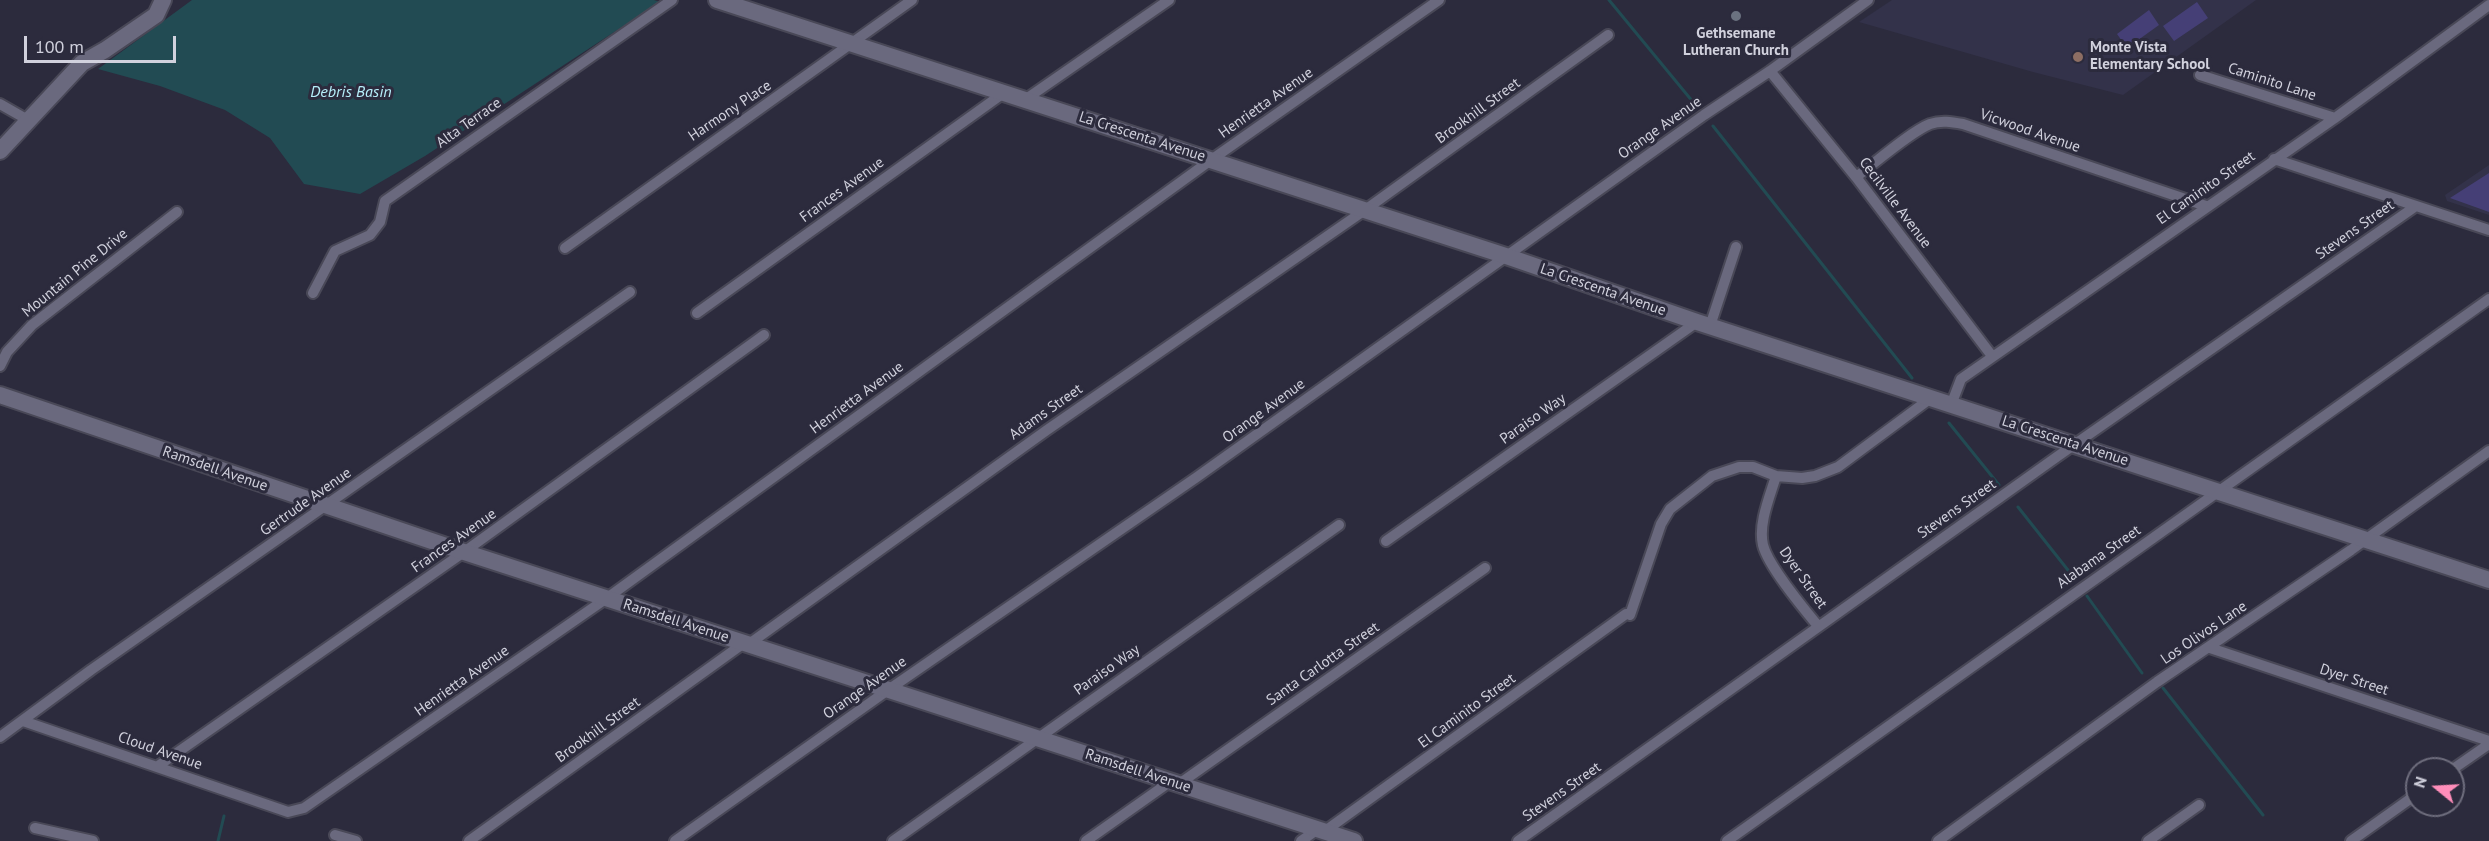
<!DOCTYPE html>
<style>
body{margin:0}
#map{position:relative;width:2489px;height:841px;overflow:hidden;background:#2c2b3d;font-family:"PT Sans",sans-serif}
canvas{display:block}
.north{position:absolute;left:2405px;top:757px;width:60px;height:60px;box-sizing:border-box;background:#2c2b3d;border:2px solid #6e6d7d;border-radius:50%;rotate:288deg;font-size:16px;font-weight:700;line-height:24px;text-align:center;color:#d1d1dd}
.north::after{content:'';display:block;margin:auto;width:21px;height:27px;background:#ff8eba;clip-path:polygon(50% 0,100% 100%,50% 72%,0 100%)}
.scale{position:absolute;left:24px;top:36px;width:152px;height:27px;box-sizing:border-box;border:3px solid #d1d1dd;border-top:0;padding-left:8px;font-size:18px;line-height:21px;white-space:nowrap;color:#d1d1dd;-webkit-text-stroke:4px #2c2b3d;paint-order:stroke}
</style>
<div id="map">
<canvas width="2489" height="841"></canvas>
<div class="north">N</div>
<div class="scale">100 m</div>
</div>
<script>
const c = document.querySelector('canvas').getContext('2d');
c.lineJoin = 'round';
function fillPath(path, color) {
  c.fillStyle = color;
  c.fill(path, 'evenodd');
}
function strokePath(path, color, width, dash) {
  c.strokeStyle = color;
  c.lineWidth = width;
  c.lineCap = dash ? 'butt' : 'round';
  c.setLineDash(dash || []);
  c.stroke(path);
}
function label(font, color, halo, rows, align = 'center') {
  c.font = font + ' "PT Sans",sans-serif';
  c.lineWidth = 6;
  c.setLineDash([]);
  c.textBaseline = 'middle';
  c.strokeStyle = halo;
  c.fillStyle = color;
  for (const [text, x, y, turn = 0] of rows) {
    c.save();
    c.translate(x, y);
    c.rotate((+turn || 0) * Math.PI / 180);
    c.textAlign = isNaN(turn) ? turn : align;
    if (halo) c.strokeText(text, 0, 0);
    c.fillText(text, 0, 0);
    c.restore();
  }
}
const built = new Path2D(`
 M1892,0H2256L2123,95L2033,72L1859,22Z
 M2489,165V215L2447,201L2445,195Z`);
const green = new Path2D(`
 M2197,2L2208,18L2174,41L2163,26Z
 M2149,10L2159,25L2127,48L2117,34Z
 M2489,173V212L2450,198Z`);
const water = new Path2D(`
 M192,0H654L660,2L425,156L360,194L304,184L270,138L225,110L160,86L98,69Z`);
const stream = new Path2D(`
 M1609,0L1693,102
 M1713,126L1912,378
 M1949,423L1999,485
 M2018,507L2075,579
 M2087,596L2142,673
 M2163,688L2263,815
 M218,841L224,816`);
const street = new Path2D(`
 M1770,71L1856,177L1992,356
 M2200,75L2335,118
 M1026,99L1169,0
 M0,104L28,120
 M2274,159L2489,230
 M1856,177C1875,163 1910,132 1930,124C1941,120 1952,122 1963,124L2206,206
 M565,248L912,0
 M313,293L335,251L370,235L380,222L385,201L672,0
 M697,313L1005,92
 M1710,326L1736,247
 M0,366L7,352L32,325L177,212
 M1951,405L1961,379L2335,118L2489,5
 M1776,476C1770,496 1758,524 1763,545C1768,566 1804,609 1818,626
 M1386,541L1697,322
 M1630,615L1661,524L1670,509L1712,476L1739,467H1753L1776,476L1802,478L1815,476L1838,467L1931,398
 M749,644L1047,430L1365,210L1608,35
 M2210,648L2489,741
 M23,721L288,812L304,808L607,598L1211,160L1439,0
 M0,737L91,670L630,292
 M158,766L464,552L764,335
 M2453,769L2489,744
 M1179,784L1485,568
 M35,828L93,841
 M1325,831L1626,614
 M335,835L356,841
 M469,841L744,643
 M675,841L888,690L1197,477L1704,115L1770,71L1868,0
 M893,841L1339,525
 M1086,841L1171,781
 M1301,841L1318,829
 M1518,841L2058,456L2416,206
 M1727,841L2489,299
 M1938,841L2157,682L2351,550L2489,451
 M2148,841L2199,805
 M2351,841L2417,794`);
const secondary = new Path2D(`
 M717,0L1506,256L1697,322L2489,580
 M0,151L82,63L105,50L156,15L163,0
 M0,395L464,552L1354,841`);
const markers = [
 [1736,16,6,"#6b7280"],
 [2078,57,6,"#8d6e63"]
];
const poiNames = [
 ["Gethsemane",1736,34],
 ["Lutheran Church",1736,51],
 ["Monte Vista",2090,48,"left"],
 ["Elementary School",2090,65,"left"]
];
const streetNames = [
 ["Caminito Lane",2272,82,18],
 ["Henrietta Avenue",1266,103,-35],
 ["Harmony Place",730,111,-34],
 ["Brookhill Street",1478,111,-36],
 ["Alta Terrace",469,123,-35],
 ["Orange Avenue",1660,128,-35],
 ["Vicwood Avenue",2030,131,19],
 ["La Crescenta Avenue",1142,137,18],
 ["El Caminito Street",2206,188,-35],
 ["Frances Avenue",842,190,-36],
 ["Cecilville Avenue",1895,203,53],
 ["Stevens Street",2355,230,-35],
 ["Mountain Pine Drive",75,273,-39],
 ["La Crescenta Avenue",1603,290,19],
 ["Henrietta Avenue",857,398,-36],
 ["Orange Avenue",1264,411,-36],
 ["Adams Street",1046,412,-35],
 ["Paraiso Way",1533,419,-35],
 ["La Crescenta Avenue",2065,441,18],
 ["Ramsdell Avenue",215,469,19],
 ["Gertrude Avenue",306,502,-35],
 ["Stevens Street",1957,509,-35],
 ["Frances Avenue",454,541,-35],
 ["Alabama Street",2099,557,-35],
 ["Dyer Street",1803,578,55],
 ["Ramsdell Avenue",676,621,18],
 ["Los Olivos Lane",2204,633,-34],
 ["Santa Carlotta Street",1323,664,-35],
 ["Paraiso Way",1107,670,-35],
 ["Dyer Street",2354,680,18],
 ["Henrietta Avenue",462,681,-35],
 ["Orange Avenue",865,688,-35],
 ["El Caminito Street",1467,711,-36],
 ["Brookhill Street",598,730,-36],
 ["Cloud Avenue",160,751,19],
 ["Ramsdell Avenue",1138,771,18],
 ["Stevens Street",1562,792,-35]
];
const waterNames = [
 ["Debris Basin",351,92]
];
fillPath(built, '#33324a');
fillPath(green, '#453f76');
fillPath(water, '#224b53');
strokePath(stream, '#224b53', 3);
strokePath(street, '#494857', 14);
strokePath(secondary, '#494857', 20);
strokePath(street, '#6a697e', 10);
strokePath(secondary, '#6a697e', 16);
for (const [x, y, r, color] of markers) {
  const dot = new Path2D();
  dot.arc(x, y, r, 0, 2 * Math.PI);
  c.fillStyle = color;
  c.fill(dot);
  strokePath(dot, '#2c2b3d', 2);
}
label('bold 15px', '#d1d1dd', '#2c2b3d', poiNames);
label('15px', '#d1d1dd', '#2c2b3d', streetNames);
label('italic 16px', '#b6effa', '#2c2b3d', waterNames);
</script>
